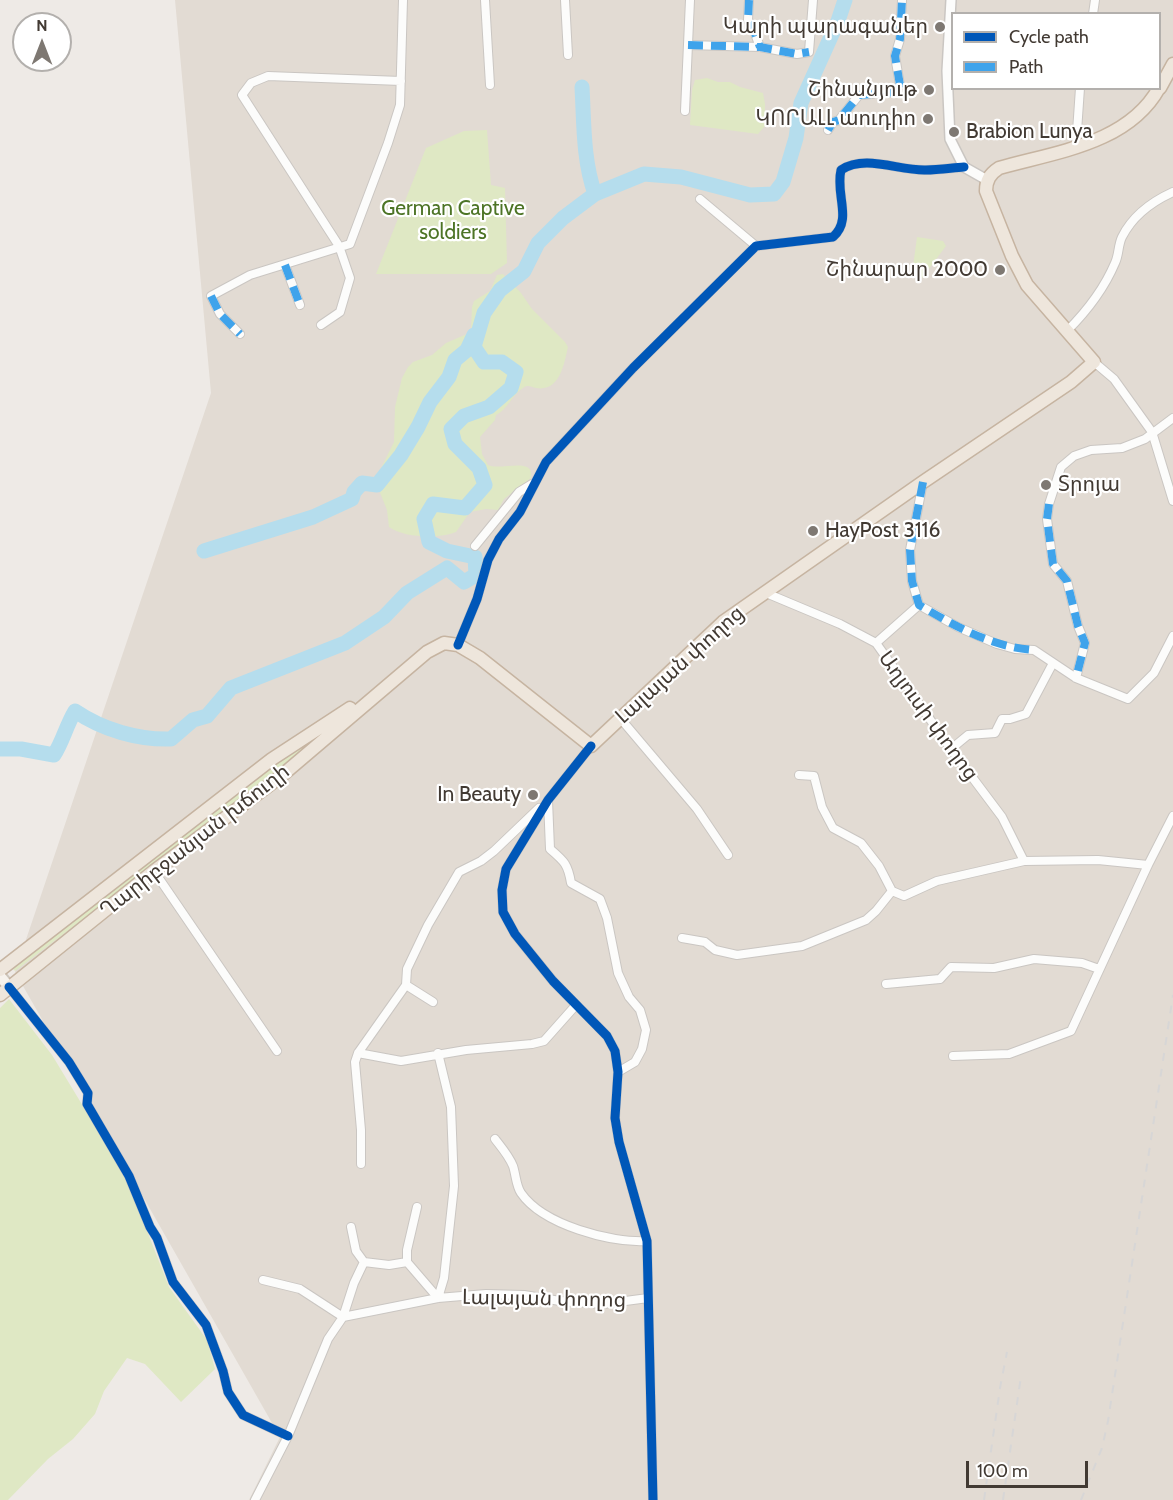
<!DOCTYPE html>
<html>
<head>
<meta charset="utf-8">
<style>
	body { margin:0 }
	#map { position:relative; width:1173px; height:1500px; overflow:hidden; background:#eeeae6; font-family:Cabin,sans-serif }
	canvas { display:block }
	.legend { position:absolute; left:951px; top:12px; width:210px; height:78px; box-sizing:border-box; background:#fff; border:2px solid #b3b0ad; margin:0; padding:8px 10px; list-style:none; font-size:18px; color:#423a33 }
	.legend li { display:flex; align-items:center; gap:12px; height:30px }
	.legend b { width:30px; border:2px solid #b3b0ad }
	.north { position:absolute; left:12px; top:12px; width:60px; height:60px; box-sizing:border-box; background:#fff; border:2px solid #b3b0ad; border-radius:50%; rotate:0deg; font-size:16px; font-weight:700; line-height:24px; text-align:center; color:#423a33 }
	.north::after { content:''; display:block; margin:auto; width:21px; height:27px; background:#7e7872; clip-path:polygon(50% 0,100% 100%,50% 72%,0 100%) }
	.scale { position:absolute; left:966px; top:1461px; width:122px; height:27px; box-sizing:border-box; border:3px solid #423a33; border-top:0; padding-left:8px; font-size:18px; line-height:21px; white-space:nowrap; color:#423a33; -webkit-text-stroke:4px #fff; paint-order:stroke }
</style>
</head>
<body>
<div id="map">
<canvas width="1173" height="1500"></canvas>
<ul class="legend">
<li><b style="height:8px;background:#0057b8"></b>Cycle path</li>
<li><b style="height:8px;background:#3fa3eb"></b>Path</li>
</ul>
<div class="north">N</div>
<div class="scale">100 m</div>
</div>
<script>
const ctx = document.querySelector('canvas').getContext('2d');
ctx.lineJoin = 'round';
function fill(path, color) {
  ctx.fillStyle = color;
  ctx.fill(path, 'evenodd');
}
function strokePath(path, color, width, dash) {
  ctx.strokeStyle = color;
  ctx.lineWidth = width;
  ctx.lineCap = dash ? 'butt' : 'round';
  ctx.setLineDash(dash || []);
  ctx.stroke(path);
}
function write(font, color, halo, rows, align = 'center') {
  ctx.font = font + ' Cabin,"Noto Sans Armenian",sans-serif';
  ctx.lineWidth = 4.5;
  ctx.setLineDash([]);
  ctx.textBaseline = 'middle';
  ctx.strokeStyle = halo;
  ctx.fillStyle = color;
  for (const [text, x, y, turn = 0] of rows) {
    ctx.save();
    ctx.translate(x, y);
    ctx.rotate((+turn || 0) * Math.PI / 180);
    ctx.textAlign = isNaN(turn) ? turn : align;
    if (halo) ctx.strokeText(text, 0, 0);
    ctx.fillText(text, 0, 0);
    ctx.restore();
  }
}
fill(new Path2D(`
	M175,0H1173V1500H249L280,1437L15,972L211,393ZM952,14H1160V88H952Z`), '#e2dbd3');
fill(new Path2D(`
	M707,78L718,82H730L740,87L763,93L765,104V126L758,134L690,125L692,90L695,80Z
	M487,130L491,185L505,188L507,263L491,274H376L426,148L464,131Z
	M917,237L943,241L946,246L922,278L912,274Z
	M503,274L521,293L532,309L565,342L568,347C564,364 560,392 536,388C531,387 528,384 523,388C512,395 508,409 496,415L495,420L480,437L482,454L488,465C501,471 535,456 531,478L504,499L498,510L486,509L470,512L456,532C438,539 405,538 389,527L387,510L377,485L380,470L394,442L395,407L402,378L408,367L413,362L432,355L446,343L467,334L471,330L472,307L474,301L490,291L497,275Z
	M302,745L305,748L303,751L15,971L11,967Z
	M9,999L52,1055L126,1177L169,1287L207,1340L215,1369L181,1402L145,1364L127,1358L104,1391L95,1414L73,1439L48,1459L8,1500H0V1008Z`), '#dfe8c4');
strokePath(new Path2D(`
	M582,87C584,122 583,161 595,194
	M204,551L313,517L352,499L354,492L362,483L377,485L401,455L418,427L430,402L449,377L455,360L467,350L474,335
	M0,749H21L54,755C63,741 66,726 75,711C103,730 138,740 171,739L193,720L207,716L231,688L345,643L384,617L407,593L447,568L464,582L476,575L475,557L447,551L429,542L424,519L433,504L465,508L485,485L479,468L455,444L451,429L464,416L489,407L511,388L516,372L502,362H484L474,347L484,313L500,290L524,271L538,243L563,218L595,194L644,174L681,177L750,195L774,194L783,182L796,138L801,103L838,21L845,0`), '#b5dded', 15);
const minor = new Path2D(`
	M485,0L490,85
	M565,0L568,55
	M749,0L748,20L753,28L760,47
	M1093,14L1095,0
	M688,45L760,47L797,54L809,52L813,0
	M685,111L690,0
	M828,130L833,122L839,120L859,95L895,92L900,85L895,56L900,39L902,0
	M1076,146L1080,88
	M700,199L756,246
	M285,265L300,305
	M321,325L340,312L350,278L339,246L242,95L251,83L268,76L401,81
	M1067,331C1087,311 1104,289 1115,263C1119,255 1118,245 1122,237C1133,215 1151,202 1173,192
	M240,334L220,314L211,296L250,275L350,244L388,143L400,105L403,0
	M1094,362L1114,379L1152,432L1173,501
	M923,482L910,550L912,581L919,605L958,627L997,644L1015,649L1034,650L1076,678L1128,699L1154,673L1173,636
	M475,546L519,492L532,484
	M766,593L840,624L876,643L951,749L1002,817L1024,861
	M876,643L919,605
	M458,645L477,599L488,560L499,539L520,512L546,462L633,368L756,246L833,237C853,219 835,195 841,170C865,154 899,171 926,170C938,170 951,168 964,167
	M1076,678L1085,643L1078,626L1067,581L1053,564L1047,519L1049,504L1061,467L1074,456L1091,450L1122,448L1145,439L1173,418
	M620,718L697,809L728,855
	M591,746L548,800L506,869L502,890L503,912L515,934L553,981L607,1036L615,1051L618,1072L615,1118L619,1142L647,1241L653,1500
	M951,749L968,735L995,733L1002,719H1010L1026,714L1053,663
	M799,775L814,776L822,807L833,828L861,843L879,866L892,891L904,896L937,881L1024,861L1098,860L1148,865
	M548,800L550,849C564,861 568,864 571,883L600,899L607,918L618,973L629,997L640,1010L646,1030L642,1049L635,1062L618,1072
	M154,871L277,1051
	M682,938L705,942L715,950L737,955L802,946L866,920L876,911L892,891
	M886,984L940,979L951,967L994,968L1034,959L1082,963L1099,969
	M406,985L433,1002
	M9,987L69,1062L88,1093L87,1104L129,1176L150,1227L157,1238L173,1282L206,1325L223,1371L228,1392L243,1415L288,1436
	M358,1053L401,1061L466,1050L532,1044L544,1041L576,1005
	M953,1056L1009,1054L1071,1031L1148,865L1173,816
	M495,1139C502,1148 509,1156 513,1166C516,1175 516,1186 521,1193C543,1225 611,1243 647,1241
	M361,1164V1130L355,1062L358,1053L406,985L407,969L428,925L459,872L481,861L494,851L539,808
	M351,1227L356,1251L364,1262L389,1265L407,1262L438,1298
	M407,1262V1250L417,1207
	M263,1280L300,1289L343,1317L354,1283L364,1262
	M438,1298L444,1278L454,1186L451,1107L438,1053
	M255,1500L288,1436L328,1339L343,1317L438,1298L486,1294L524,1295L560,1301L603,1304L648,1298`);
const tertiary = new Path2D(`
	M951,0L947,71L950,139L964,167L987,180`);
const secondary = new Path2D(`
	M0,976L9,987`);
const trunk = new Path2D(`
	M1160,88L1173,64
	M0,970L272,759L350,708
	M0,995L154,871L280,777L427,652L444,643L458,645L480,658L591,746L723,622L923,482L1071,382L1094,362L1027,285L1012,256L986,191C986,180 990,174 999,168C1055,152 1128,144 1159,88`);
strokePath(minor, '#cac6c2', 10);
strokePath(tertiary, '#cac6c2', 12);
strokePath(secondary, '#cdc6bd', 14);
strokePath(trunk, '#c6b4a1', 15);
strokePath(minor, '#fcfcfb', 8);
strokePath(tertiary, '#fcfcfb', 9);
strokePath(secondary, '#f6f2ec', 10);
strokePath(trunk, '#eee6dc', 12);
strokePath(new Path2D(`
	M984,1500L1000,1388L1007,1352
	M1003,1500L1021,1376
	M1081,1500L1102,1448L1108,1421L1173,995`), '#d7d6d6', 2, [8, 8]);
strokePath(new Path2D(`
	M749,0L748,20L753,28L760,47
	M688,45L760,47L797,54L809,52
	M828,130L833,122L839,120L859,95L895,92L900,85L895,56L900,39L902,0
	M285,265L300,305
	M211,296L220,314L240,334
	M923,482L910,550L912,581L919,605C955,626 991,647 1034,650
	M1049,504L1047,519L1053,564L1067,581L1078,626L1085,643L1076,678`), '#3fa3eb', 8, [15, 8]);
strokePath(new Path2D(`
	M458,645L477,599L488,560L499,539L520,512L546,462L633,368L756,246L833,237C853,219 835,195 841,170C865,154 899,171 926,170C938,170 951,168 964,167
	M591,746L548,800L506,869L502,890L503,912L515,934L553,981L607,1036L615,1051L618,1072L615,1118L619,1142L647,1241L653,1500
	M9,987L69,1062L88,1093L87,1104L129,1176L150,1227L157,1238L173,1282L206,1325L223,1371L228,1392L243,1415L288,1436`), '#0057b8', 9);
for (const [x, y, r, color] of [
	[940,27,6,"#7e7872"],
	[929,90,6,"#7e7872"],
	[928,119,6,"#7e7872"],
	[954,132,6,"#7e7872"],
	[1000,270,6,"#7e7872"],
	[1046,485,6,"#7e7872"],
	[813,531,6,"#7e7872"],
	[533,795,6,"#7e7872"]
]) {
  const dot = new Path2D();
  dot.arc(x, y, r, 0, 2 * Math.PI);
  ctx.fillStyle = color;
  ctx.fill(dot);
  strokePath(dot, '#fff', 2);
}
write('21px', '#423a33', '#fff', [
	["Կարի պարագաներ",928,27],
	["Շինանյութ",917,90],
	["ԿՈՐԱԼԼ աուդիո",916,119],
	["Brabion Lunya",966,132,"left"],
	["Շինարար 2000",988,270],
	["Տրոյա",1058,485,"left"],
	["HayPost 3116",825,531,"left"],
	["In Beauty",521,795]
], 'right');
write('21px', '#4d7426', '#fff', [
	["German Captive",453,209],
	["soldiers",453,233]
]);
write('21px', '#423a33', '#fff', [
	["Լալայան փողոց",680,665,-42],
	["Աղյուսի փողոց",928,716,54],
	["Ղարիբջանյան խճուղի",195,841,-38],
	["Լալայան փողոց",544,1299,1]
]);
</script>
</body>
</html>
